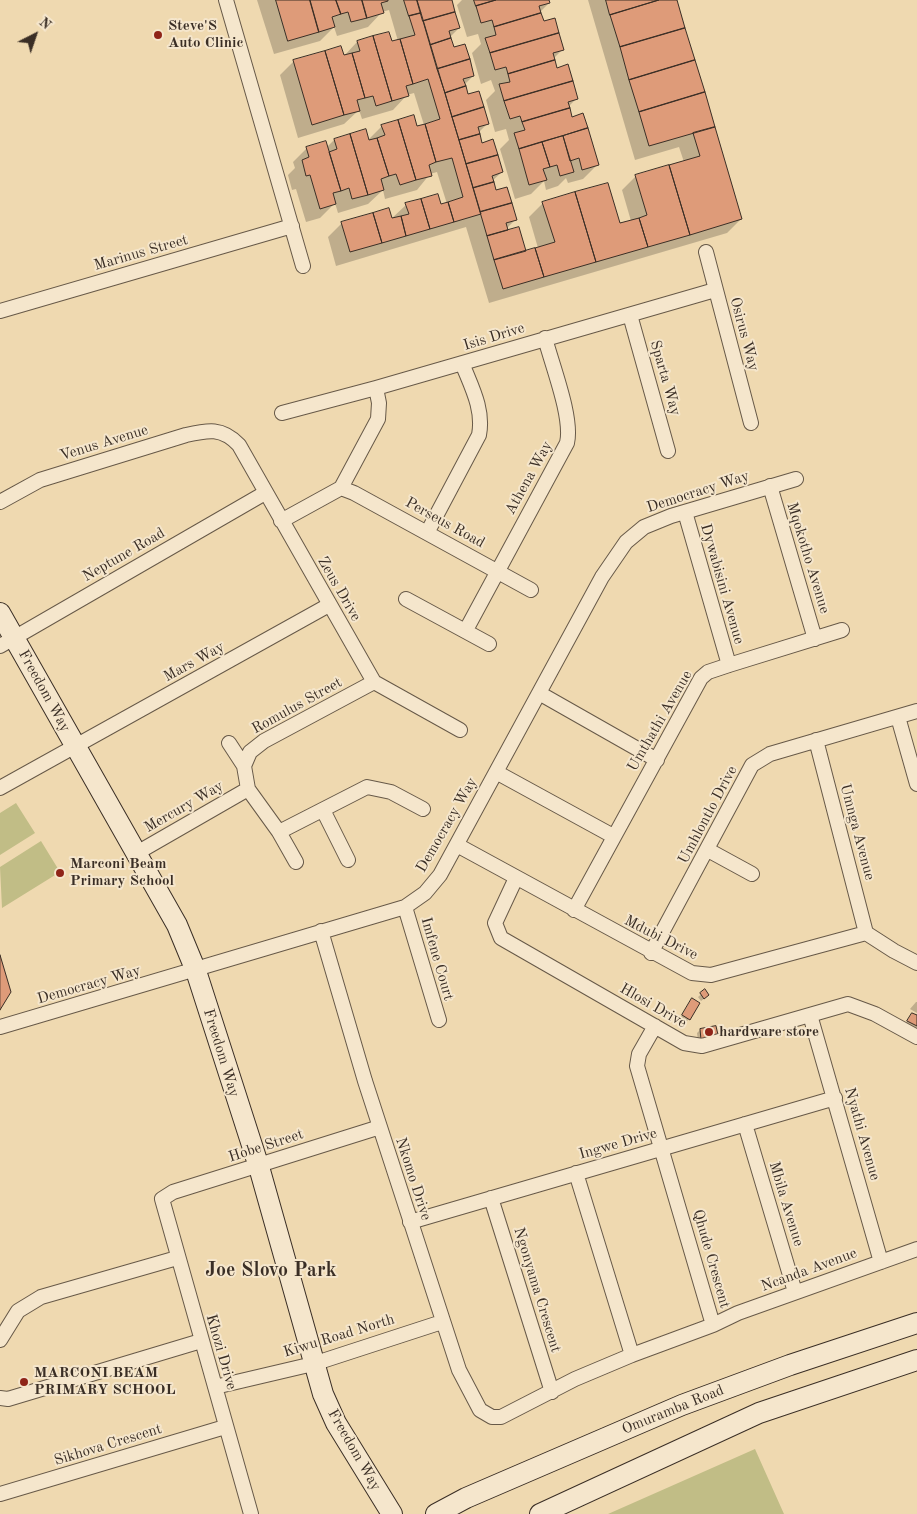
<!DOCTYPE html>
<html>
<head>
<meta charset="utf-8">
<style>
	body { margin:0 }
	#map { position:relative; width:917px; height:1514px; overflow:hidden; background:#efd9b0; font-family:"Old Standard TT",serif }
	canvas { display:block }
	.north { position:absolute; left:10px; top:10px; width:50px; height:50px; -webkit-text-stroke:4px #f5e6cc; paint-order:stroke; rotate:41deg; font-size:14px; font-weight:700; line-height:20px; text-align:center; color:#3a2e25 }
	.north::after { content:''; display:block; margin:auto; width:18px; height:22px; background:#3a2e25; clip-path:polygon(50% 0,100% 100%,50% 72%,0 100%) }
</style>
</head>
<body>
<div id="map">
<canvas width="917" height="1514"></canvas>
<div class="north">N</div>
</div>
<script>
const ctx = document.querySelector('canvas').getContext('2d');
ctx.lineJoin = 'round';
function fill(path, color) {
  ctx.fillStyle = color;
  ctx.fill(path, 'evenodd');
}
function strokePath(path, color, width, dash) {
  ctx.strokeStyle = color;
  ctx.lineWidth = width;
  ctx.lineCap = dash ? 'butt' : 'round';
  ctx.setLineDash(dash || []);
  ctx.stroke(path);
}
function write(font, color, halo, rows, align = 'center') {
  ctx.font = font + ' "Old Standard TT",serif';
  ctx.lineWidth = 4;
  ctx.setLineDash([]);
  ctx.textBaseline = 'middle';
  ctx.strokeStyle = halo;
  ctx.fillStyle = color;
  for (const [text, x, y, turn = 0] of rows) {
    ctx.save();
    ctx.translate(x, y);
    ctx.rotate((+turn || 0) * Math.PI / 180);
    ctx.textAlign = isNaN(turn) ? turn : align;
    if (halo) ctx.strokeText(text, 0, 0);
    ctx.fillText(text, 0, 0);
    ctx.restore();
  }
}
fill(new Path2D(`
	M16,803L35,833L0,855V813Z
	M41,841L60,872L2,908L0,867Z
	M755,1449L784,1514H608Z`), '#c1bd86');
fill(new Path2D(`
	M257,0H450L459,28L450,37L453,48L473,76L464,85L467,96L487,124L478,133L481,144L502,172L492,181L496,191L516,219L506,229L507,231L525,252L538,248L529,217L543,203L619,225L631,221L622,190L636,176L684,162L679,147L635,160L588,0H676L741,219L727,233L489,303L466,227L336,266L328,237L342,223L391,219L406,205L440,206L447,204L437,172L430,174L417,190L385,199L383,190L368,204L338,213L335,203L320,218L306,222L296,189L292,190L288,175L295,168L293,162L307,148L327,147L334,140H368L382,126L417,127L424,125L414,93L407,95L393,110L362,119L359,110L344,124L298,138L280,75L294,61L343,57L357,42L389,33L391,43L398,41L389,10L382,12L368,27L337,36L334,27L320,41L274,54Z
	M462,0H548L549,3L540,12L543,22L563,49L553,59L557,69L577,98L568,107L571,118L582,115L597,165L583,179L568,183L566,178L558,186L546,190L544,181L531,194L515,199L500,149L509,140L506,129L495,132L486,100L495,91L491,80L481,84L472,53L481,44L478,34L467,37L457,5Z
	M705,991V998L701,1001L698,997Z
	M692,1000L689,1019L686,1022L679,1019Z
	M916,1002H917V1013L910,1009Z
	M912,1014L917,1015V1032L905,1024Z
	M715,1027L698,1042L697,1033L700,1030Z`), '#0003');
const building = new Path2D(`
	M276,0H310L319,32L288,41Z
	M310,0H336L341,14L332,17L335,27L319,32Z
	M336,0H362L367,18L351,22L348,12L341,14Z
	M362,0H388V1L381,3L384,13L367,18Z
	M404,0H417L421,13L409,16Z
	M417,0H452L455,12L423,21Z
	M474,0H496L476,6Z
	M496,0H549L550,3L539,6L541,13L494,27L492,20L481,23L476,6Z
	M606,0H659L610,15Z
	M659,0H677L685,28L620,47L610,15Z
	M455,12L460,28L449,31L451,38L430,45L423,21Z
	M421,13L481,214L454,222L448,202L463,197L452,158L436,162L425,124L440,119L428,79L413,84L400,39L415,35L409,16Z
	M541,13L544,21L555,18L559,33L490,53L485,38L496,35L494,27Z
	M685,28L695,60L629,80L620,47Z
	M389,32L392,41L400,39L413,84L406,86L409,96L392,101L373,36Z
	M559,33L564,50L553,53L555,60L508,74L506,67L495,70L490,53Z
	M373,36L392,101L376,106L373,96L365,98L352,53L360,51L357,41Z
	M451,38L454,47L465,44L470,59L437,69L430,45Z
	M341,46L344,55L352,53L365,98L357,100L360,111L344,115L325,51Z
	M325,51L344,115L312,125L293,60Z
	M470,59L474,76L463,79L466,86L445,93L437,69Z
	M555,60L557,68L568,64L573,81L504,101L499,84L510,82L508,74Z
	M695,60L705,92L639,112L629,80Z
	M573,81L578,99L568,102L570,108L522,122L520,116L510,119L504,101Z
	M466,86L468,94L479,91L484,107L452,117L445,93Z
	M705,92L715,127L649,146L639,112Z
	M484,107L489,124L478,127L480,134L459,140L452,117Z
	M570,108L572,117L583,113L588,128L519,149L514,133L525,130L522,122Z
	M414,115L417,126L425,124L436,162L429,165L432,176L416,180L398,120Z
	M398,120L416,180L400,185L396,174L389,176L377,138L385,135L381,125Z
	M715,127L742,219L690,235L669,165L700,156L693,133Z
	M588,128L599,165L582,170L579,158L570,161L563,136Z
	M366,129L369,140L377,138L389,176L381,179L384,190L368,195L350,134Z
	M350,134L368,195L352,199L349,188L341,191L329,152L337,149L334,139Z
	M480,134L482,143L493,139L498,155L466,164L459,140Z
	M563,136L574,172L560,176L557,165L550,167L542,142Z
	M326,141L341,191L333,193L336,204L320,209L310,175L306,176L302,160L309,157L306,147Z
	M542,142L550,167L543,169L547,180L529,185L519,149Z
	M498,155L503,172L492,176L494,182L473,188L466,164Z
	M669,165L690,235L648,247L639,218L647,215L635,175Z
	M494,182L496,190L507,187L512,203L480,212L473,188Z
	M608,183L620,223L639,218L648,247L596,262L575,192Z
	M575,192L596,262L544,277L535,248L555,242L542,202Z
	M438,194L441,204L448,202L454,222L430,229L421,199Z
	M421,199L430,229L406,236L401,216L409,214L405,203Z
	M512,203L517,220L506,223L508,230L487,236L480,212Z
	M389,208L392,218L401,216L406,236L382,243L373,213Z
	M373,213L382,243L350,252L341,222Z
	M519,227L526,251L494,260L487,236Z
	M535,248L544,277L503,289L494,260Z
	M0,955L11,992L0,1010Z
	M705,989L709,995L704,999L700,993Z
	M692,998L700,1003L690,1020L682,1015Z
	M912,1013L917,1015V1026L907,1021Z
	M716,1026L718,1035L701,1040L700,1029Z`);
fill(building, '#de9b79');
strokePath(building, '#3a2e25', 1);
const street = new Path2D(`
	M226,0L303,266
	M706,252L751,423
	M0,311L292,226
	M630,315L668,451
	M282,413L376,388L715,290
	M770,486L815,639
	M341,488L354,493L531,590
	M0,502L40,480L186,435C208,430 222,427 239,445L374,682L460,730
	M685,512L729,665
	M281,521L341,488L378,419L379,403L376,388
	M427,533L479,435C484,409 471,386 462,363
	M406,599L489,644
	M466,630L567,443C573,418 552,365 545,338
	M0,646L265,493
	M539,693L657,760
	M898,717L917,784
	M816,740L866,933
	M229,743L244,766L248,789L279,832L296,862
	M244,766L250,752L264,741L374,682
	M496,772L613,836
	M0,788L329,605
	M323,810L348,860
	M279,832L367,787L391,792L423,809
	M457,845L692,973L711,975L866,933L894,951L917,963
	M708,850L752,874
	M135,854L248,789
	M516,878L495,923L501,938L684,1043L702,1046L848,1004L875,1014L917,1037
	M405,907L439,1020
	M574,910L701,678L708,672L729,665L842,630
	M321,931L365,1081L459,1370L480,1410L492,1417H501L575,1379L632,1355
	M651,953L752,765L770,754L917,711
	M810,1015L881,1262
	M0,1027L405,907L425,893L440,875L602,577L626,542L644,527L671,516L796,479
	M745,1124L795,1292
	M576,1173L632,1355L713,1325L637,1066L639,1054L655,1026
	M491,1198L552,1392
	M410,1222L835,1098
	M713,1325L738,1313L917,1249
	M0,1340L18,1311L41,1297L177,1258
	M215,1387L313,1364L442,1322
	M0,1398L8,1399L201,1341
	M0,1494L225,1427
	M251,1514L162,1199L173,1192L380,1127`);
const secondary = new Path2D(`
	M0,613L177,925L196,971L259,1167L323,1394L336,1423L392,1514
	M436,1514L466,1498L682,1405L790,1365L917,1323
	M540,1514L759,1413L917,1360`);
strokePath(street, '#675948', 16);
strokePath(secondary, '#3a2e25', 22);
strokePath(street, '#f5e6cc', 14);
strokePath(secondary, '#f5e6cc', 20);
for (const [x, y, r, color] of [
	[158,35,5,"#8f2418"],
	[60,873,5,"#8f2418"],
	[709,1032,5,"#8f2418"],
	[24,1382,5,"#8f2418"]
]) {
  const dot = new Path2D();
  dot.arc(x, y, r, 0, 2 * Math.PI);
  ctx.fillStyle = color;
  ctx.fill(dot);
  strokePath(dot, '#f5e6cc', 2);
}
write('bold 15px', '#3a2e25', '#f5e6cc', [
	["Steve'S",168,26],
	["Auto Clinic",168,43],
	["Marconi Beam",70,864],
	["Primary School",70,881],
	["hardware store",719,1032],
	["MARCONI BEAM",34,1373],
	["PRIMARY SCHOOL",34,1390]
], 'left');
write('15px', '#3a2e25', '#f5e6cc', [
	["Marinus Street",141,253,-16],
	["Osirus Way",744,334,75],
	["Isis Drive",494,337,-17],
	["Sparta Way",665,378,74],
	["Venus Avenue",104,443,-17],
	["Athena Way",529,478,-61],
	["Democracy Way",698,492,-18],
	["Perseus Road",445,523,29],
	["Neptune Road",124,555,-30],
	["Mqokotho Avenue",808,558,73],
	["Dywabisini Avenue",722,584,74],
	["Zeus Drive",339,589,60],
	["Mars Way",194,662,-29],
	["Freedom Way",44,691,61],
	["Romulus Street",297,706,-29],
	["Umthathi Avenue",660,721,-60],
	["Mercury Way",184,807,-30],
	["Umhlontlo Drive",708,815,-62],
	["Democracy Way",447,825,-60],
	["Umnga Avenue",857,832,75],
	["Mdubi Drive",661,938,27],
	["Imfene Court",437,959,74],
	["Democracy Way",89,985,-16],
	["Hlosi Drive",653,1006,30],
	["Freedom Way",221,1053,73],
	["Nyathi Avenue",862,1134,74],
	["Ingwe Drive",618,1144,-16],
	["Hobe Street",266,1146,-18],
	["Nkomo Drive",413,1179,72],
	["Mbila Avenue",786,1204,73],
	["Qhude Crescent",711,1259,74],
	["Ncanda Avenue",809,1270,-20],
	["Ngonyama Crescent",537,1290,73],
	["Kiwu Road North",339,1336,-17],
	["Khozi Drive",221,1352,74],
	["Omuramba Road",673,1410,-22],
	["Sikhova Crescent",108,1445,-17],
	["Freedom Way",354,1450,60]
]);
write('bold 20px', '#3a2e25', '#f5e6cc', [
	["Joe Slovo Park",271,1271]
]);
</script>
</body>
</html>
